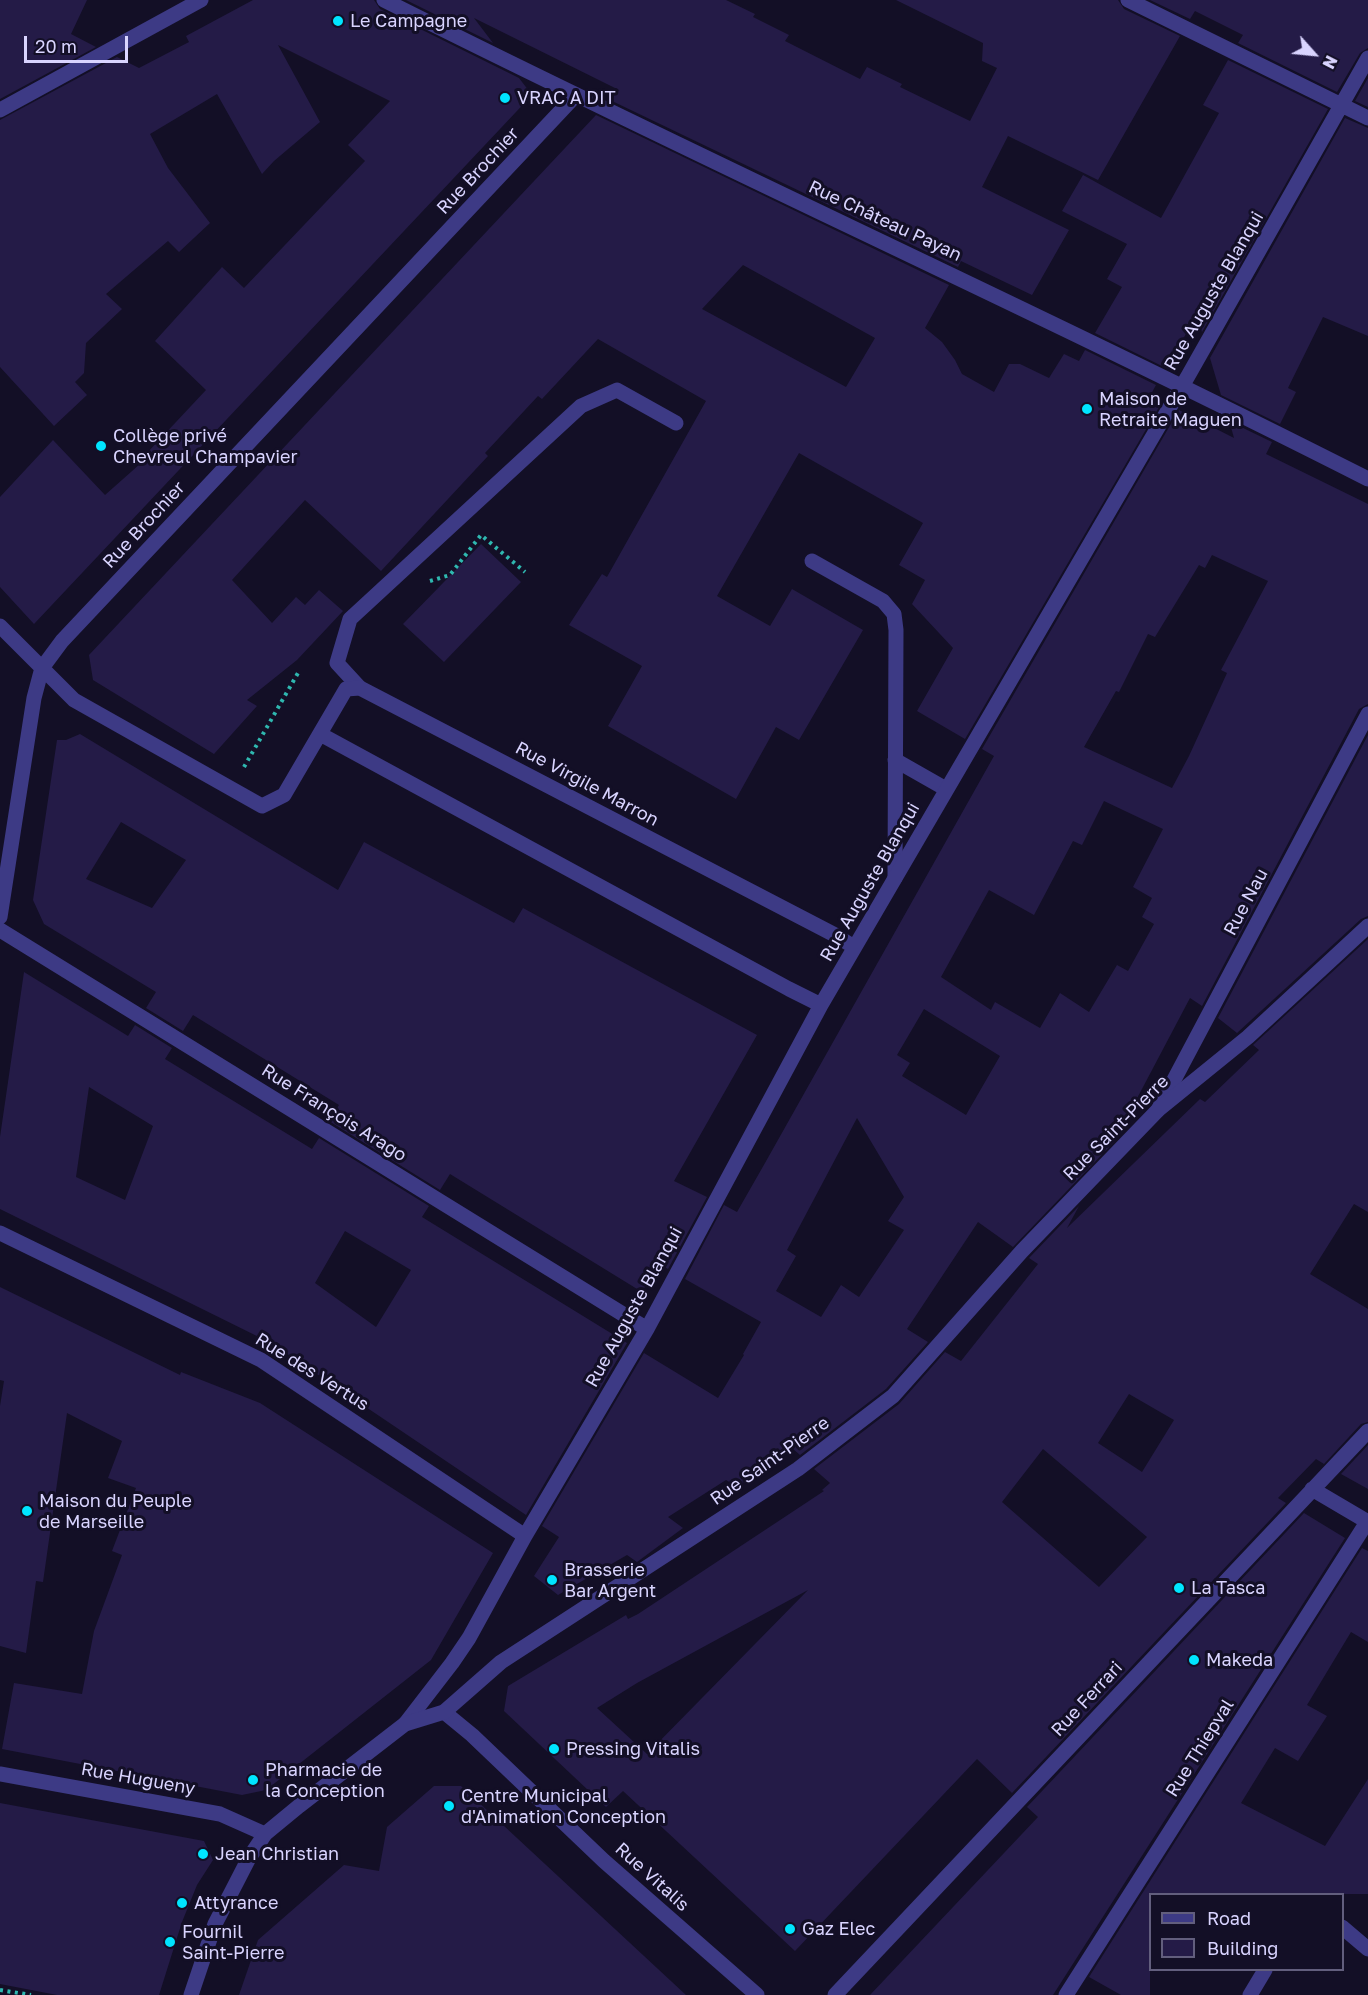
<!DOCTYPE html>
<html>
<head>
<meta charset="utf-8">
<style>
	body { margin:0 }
	#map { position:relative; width:1368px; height:1995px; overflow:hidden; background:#130f26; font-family:"Golos Text",sans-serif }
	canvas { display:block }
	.legend { position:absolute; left:1149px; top:1893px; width:195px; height:78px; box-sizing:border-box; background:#130f26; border:2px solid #625e7d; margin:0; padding:8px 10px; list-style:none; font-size:18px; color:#d9d4ff }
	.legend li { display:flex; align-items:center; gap:12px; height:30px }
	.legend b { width:30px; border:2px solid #625e7d }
	.north { position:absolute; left:1284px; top:24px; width:60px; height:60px; -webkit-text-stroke:4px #130f26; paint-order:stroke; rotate:117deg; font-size:16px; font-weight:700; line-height:24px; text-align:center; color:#d9d4ff }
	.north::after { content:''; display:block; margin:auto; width:21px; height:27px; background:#d9d4ff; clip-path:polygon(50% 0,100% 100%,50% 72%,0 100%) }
	.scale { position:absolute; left:24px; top:36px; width:104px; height:27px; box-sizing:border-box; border:3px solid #d9d4ff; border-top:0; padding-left:8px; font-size:18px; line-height:21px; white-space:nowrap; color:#d9d4ff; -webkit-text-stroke:4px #130f26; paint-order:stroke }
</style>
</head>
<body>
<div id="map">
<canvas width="1368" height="1995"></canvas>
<ul class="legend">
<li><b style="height:8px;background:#3d3a85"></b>Road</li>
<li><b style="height:16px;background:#241b47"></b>Building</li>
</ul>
<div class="north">N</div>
<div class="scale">20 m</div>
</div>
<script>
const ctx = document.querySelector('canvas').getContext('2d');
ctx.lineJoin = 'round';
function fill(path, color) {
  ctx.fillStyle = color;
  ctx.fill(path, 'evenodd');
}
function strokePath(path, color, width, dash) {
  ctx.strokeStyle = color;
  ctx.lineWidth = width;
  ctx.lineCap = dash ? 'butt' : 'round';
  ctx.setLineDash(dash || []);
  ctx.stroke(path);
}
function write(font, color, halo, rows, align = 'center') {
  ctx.font = font + ' "Golos Text",sans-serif';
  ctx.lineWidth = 6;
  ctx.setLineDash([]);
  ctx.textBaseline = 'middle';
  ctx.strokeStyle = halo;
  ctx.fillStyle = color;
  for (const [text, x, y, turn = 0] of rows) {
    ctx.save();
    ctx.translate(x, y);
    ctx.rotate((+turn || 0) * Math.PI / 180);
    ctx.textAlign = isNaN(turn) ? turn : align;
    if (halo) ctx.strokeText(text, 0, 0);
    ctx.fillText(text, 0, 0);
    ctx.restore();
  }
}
fill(new Path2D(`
	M0,0H87L71,34L96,47L0,99Z
	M253,0H374L380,9L519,78L532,95L34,624L0,587V497L53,440L105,495L149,456L146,454L206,390L155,341L222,267L244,288L365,161L348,145L390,101L278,45L320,122L274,161L262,174L217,94L150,134L168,168L210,223L179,252L168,241L106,294L122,309L86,343L84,373L75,382L87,395L54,426L0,367V120L117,57L139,68L189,42L186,36Z
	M406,0H726L755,14L753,17L789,35L785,41L860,79L867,67L902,84L900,87L970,121L997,68L982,61L983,43L896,0H1118L1124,9L1180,36L1098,180L1008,136L982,187L1069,230L1032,295L961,261L958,267L610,100L619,90L474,18L493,43Z
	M1150,0H1368V48L1360,53L1337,92L1238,43L1243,35L1195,11L1190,19Z
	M1228,60L1328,109L1202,332L1197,315L1166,368L1095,333L1122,287L1107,279L1127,244L1062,211L1083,175L1161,218L1219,113L1203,105Z
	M1368,78V107L1355,101Z
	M596,115L949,285L925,328L942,342L955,360L962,374L994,392L1009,364H1020L1049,378L1064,354L1079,361L1085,350L1156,385L1150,396L1162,402L965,739L917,711L953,648L912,604L925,580L899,565L923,523L799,453L717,596L770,626L792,589L863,630L799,740L776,727L736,799L608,726L642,666L569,625L602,574L607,577L706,401L598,339L542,399L538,396L485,453L488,456L381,571L305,500L232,580L272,623L296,597L305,605L319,590L343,611L297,660L247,700L257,706L214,754L93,680L89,655ZM743,265L875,338L846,387L702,309Z
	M1345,118L1368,128V336L1323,317L1288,388L1296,392L1280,424L1221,395L1210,358Z
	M1179,410L1234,438L1229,420L1241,427L1272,442L1266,454L1368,504V704L1359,709L1202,1006L1190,998L1114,1142L1013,1247L978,1222L907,1329L928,1342L886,1389L800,1455L792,1448L738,1487L726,1480L668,1517L683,1528L637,1562L627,1555L558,1595L534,1576L559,1537L542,1526L644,1353L718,1398L744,1355L743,1354L761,1322L685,1279L724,1205L737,1212L765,1163L994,756L982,749ZM1212,555L1268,581L1221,670L1227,673L1189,756L1172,788L1084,747L1116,691L1119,692L1148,634L1155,637L1199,565L1205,568ZM1104,801L1163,829L1133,887L1152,898L1142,917L1154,924L1128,971L1117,965L1089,1012L1060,993L1040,1028L995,1002L991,1010L941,977L989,890L1034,915L1073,841L1082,845ZM924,1009L1000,1056L966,1115L902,1076L910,1063L897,1055ZM857,1118L904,1197L888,1221L904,1230L859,1297L841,1285L821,1317L776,1291L796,1256L787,1250Z
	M481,544L521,582L444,662L403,624Z
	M80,734L338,890L364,842L514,923L523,908L757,1035L674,1181L707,1197L668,1269L658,1263L642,1292L450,1174L440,1190L329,1121L339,1105L193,1015L183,1031L146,1008L156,992L44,924L33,900L57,740H66ZM121,822L186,860L152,908L86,879Z
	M1368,735V916L1361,919L1237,1033L1218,1018Z
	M1368,939V1212L1354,1204L1310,1274L1368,1309V1422L1361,1424L1324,1464L1316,1459L1278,1498L1286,1503L1012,1793L977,1759L795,1951L623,1791L606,1807L504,1711L508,1686L626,1615L628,1619L638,1614L824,1491L822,1490L830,1483L814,1469L899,1404L945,1352L961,1361L1038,1264L1029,1258L1079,1206L1067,1228L1200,1099L1205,1102L1259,1050L1253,1045ZM1129,1394L1174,1420L1142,1472L1098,1443ZM1043,1449L1147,1537L1099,1587L1002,1502ZM808,1590L647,1754L597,1708L637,1683Z
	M24,972L128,1036L135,1025L172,1048L165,1059L312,1149L319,1138L429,1206L422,1217L627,1343L526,1515L271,1343L0,1209V1137ZM89,1087L153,1126L125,1200L76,1177ZM345,1231L411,1270L376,1327L315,1283Z
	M0,1287L180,1375L181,1372L260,1403L493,1553L431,1660L266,1790L242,1795L2,1749L14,1683L82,1694L94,1631L122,1555L112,1551L136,1488L108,1478L122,1441L67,1413L43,1582L36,1581L26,1653L0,1646V1406L4,1381L0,1380Z
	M1368,1445V1489L1341,1474Z
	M1304,1513L1345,1538L1053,1995H870L1038,1817L1027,1807Z
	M1362,1548L1368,1551V1642L1351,1632L1307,1705L1327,1716L1298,1761L1275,1748L1241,1803L1325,1846L1368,1779V1894H1150V1995H1121L1089,1977Z
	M434,1786H461L686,1995H239L258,1940L344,1865L379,1871L387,1827Z
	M0,1803L204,1841L213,1860L197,1885L182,1922L159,1995H57L0,1984Z`), '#241b47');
strokePath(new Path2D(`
	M430,581L450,575L481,535L525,572
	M244,767L298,673
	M0,1990L31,1995`), '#2fb8b0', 4, [3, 4.5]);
strokePath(new Path2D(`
	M812,561L883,601L894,614L896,630L895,878
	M360,688L337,663L350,619L581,406L617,390L676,423
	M895,760L946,789`), '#3d3a85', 15);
strokePath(new Path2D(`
	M384,0C710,164 1043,314 1368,479
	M1128,0L1368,118
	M0,110L201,0
	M0,626L74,700L262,806L284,795L346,689L360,688L835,935L854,947
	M320,734L789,989L821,1005
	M0,917L34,698L42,668L62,641L575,96
	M0,930L647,1329
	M1158,1110L1368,714
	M0,1233L261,1360L525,1536
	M1312,1489L1368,1522
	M444,1712L472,1735L604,1861L757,1995
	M405,1724L452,1663L469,1638L525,1536L647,1329L821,1005L1188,376L1368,58
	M0,1774L220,1814L265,1834
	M1342,1927L1368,1949
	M835,1995L1368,1431
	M1066,1995L1367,1522
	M1250,1995L1265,1970`), '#3d3a85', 15);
strokePath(new Path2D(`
	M191,1995L215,1924L249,1858L265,1834L299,1806L405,1724L444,1712L501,1662L798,1469L893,1396L1022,1251L1158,1110L1248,1037L1368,926`), '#3d3a85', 15);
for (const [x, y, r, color] of [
	[338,21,6,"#00e5ff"],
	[505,98,6,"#00e5ff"],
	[1087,409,6,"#00e5ff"],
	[101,446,6,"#00e5ff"],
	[27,1511,6,"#00e5ff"],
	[552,1580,6,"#00e5ff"],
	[1179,1588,6,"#00e5ff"],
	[1194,1660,6,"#00e5ff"],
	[554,1749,6,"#00e5ff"],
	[253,1780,6,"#00e5ff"],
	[449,1806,6,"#00e5ff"],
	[203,1854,6,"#00e5ff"],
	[182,1903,6,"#00e5ff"],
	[790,1929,6,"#00e5ff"],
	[170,1942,6,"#00e5ff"]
]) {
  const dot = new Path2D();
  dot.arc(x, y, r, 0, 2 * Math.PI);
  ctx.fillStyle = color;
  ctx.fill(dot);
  strokePath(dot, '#130f26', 2);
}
write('18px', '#d9d4ff', '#130f26', [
	["Le Campagne",350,21],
	["VRAC A DIT",517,98],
	["Maison de",1099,399],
	["Retraite Maguen",1099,420],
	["Collège privé",113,436],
	["Chevreul Champavier",113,457],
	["Maison du Peuple",39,1501],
	["de Marseille",39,1522],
	["Brasserie",564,1570],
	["Bar Argent",564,1591],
	["La Tasca",1191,1588],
	["Makeda",1206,1660],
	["Pressing Vitalis",566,1749],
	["Pharmacie de",265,1770],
	["la Conception",265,1791],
	["Centre Municipal",461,1796],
	["d'Animation Conception",461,1817],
	["Jean Christian",215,1854],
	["Attyrance",194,1903],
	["Gaz Elec",802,1929],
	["Fournil",182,1932],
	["Saint-Pierre",182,1953]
], 'left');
write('18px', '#d9d4ff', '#130f26', [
	["Rue Brochier",478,171,-47],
	["Rue Château Payan",885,221,25],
	["Rue Auguste Blanqui",1214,291,-60],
	["Rue Brochier",144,525,-47],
	["Rue Virgile Marron",587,784,28],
	["Rue Auguste Blanqui",870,882,-60],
	["Rue Nau",1246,902,-62],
	["Rue François Arago",334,1113,32],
	["Rue Saint-Pierre",1116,1128,-45],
	["Rue Auguste Blanqui",634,1307,-61],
	["Rue des Vertus",312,1372,32],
	["Rue Saint-Pierre",770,1461,-35],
	["Rue Ferrari",1087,1699,-47],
	["Rue Thiepval",1200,1748,-58],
	["Rue Hugueny",138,1779,10],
	["Rue Vitalis",652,1877,42]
]);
</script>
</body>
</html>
